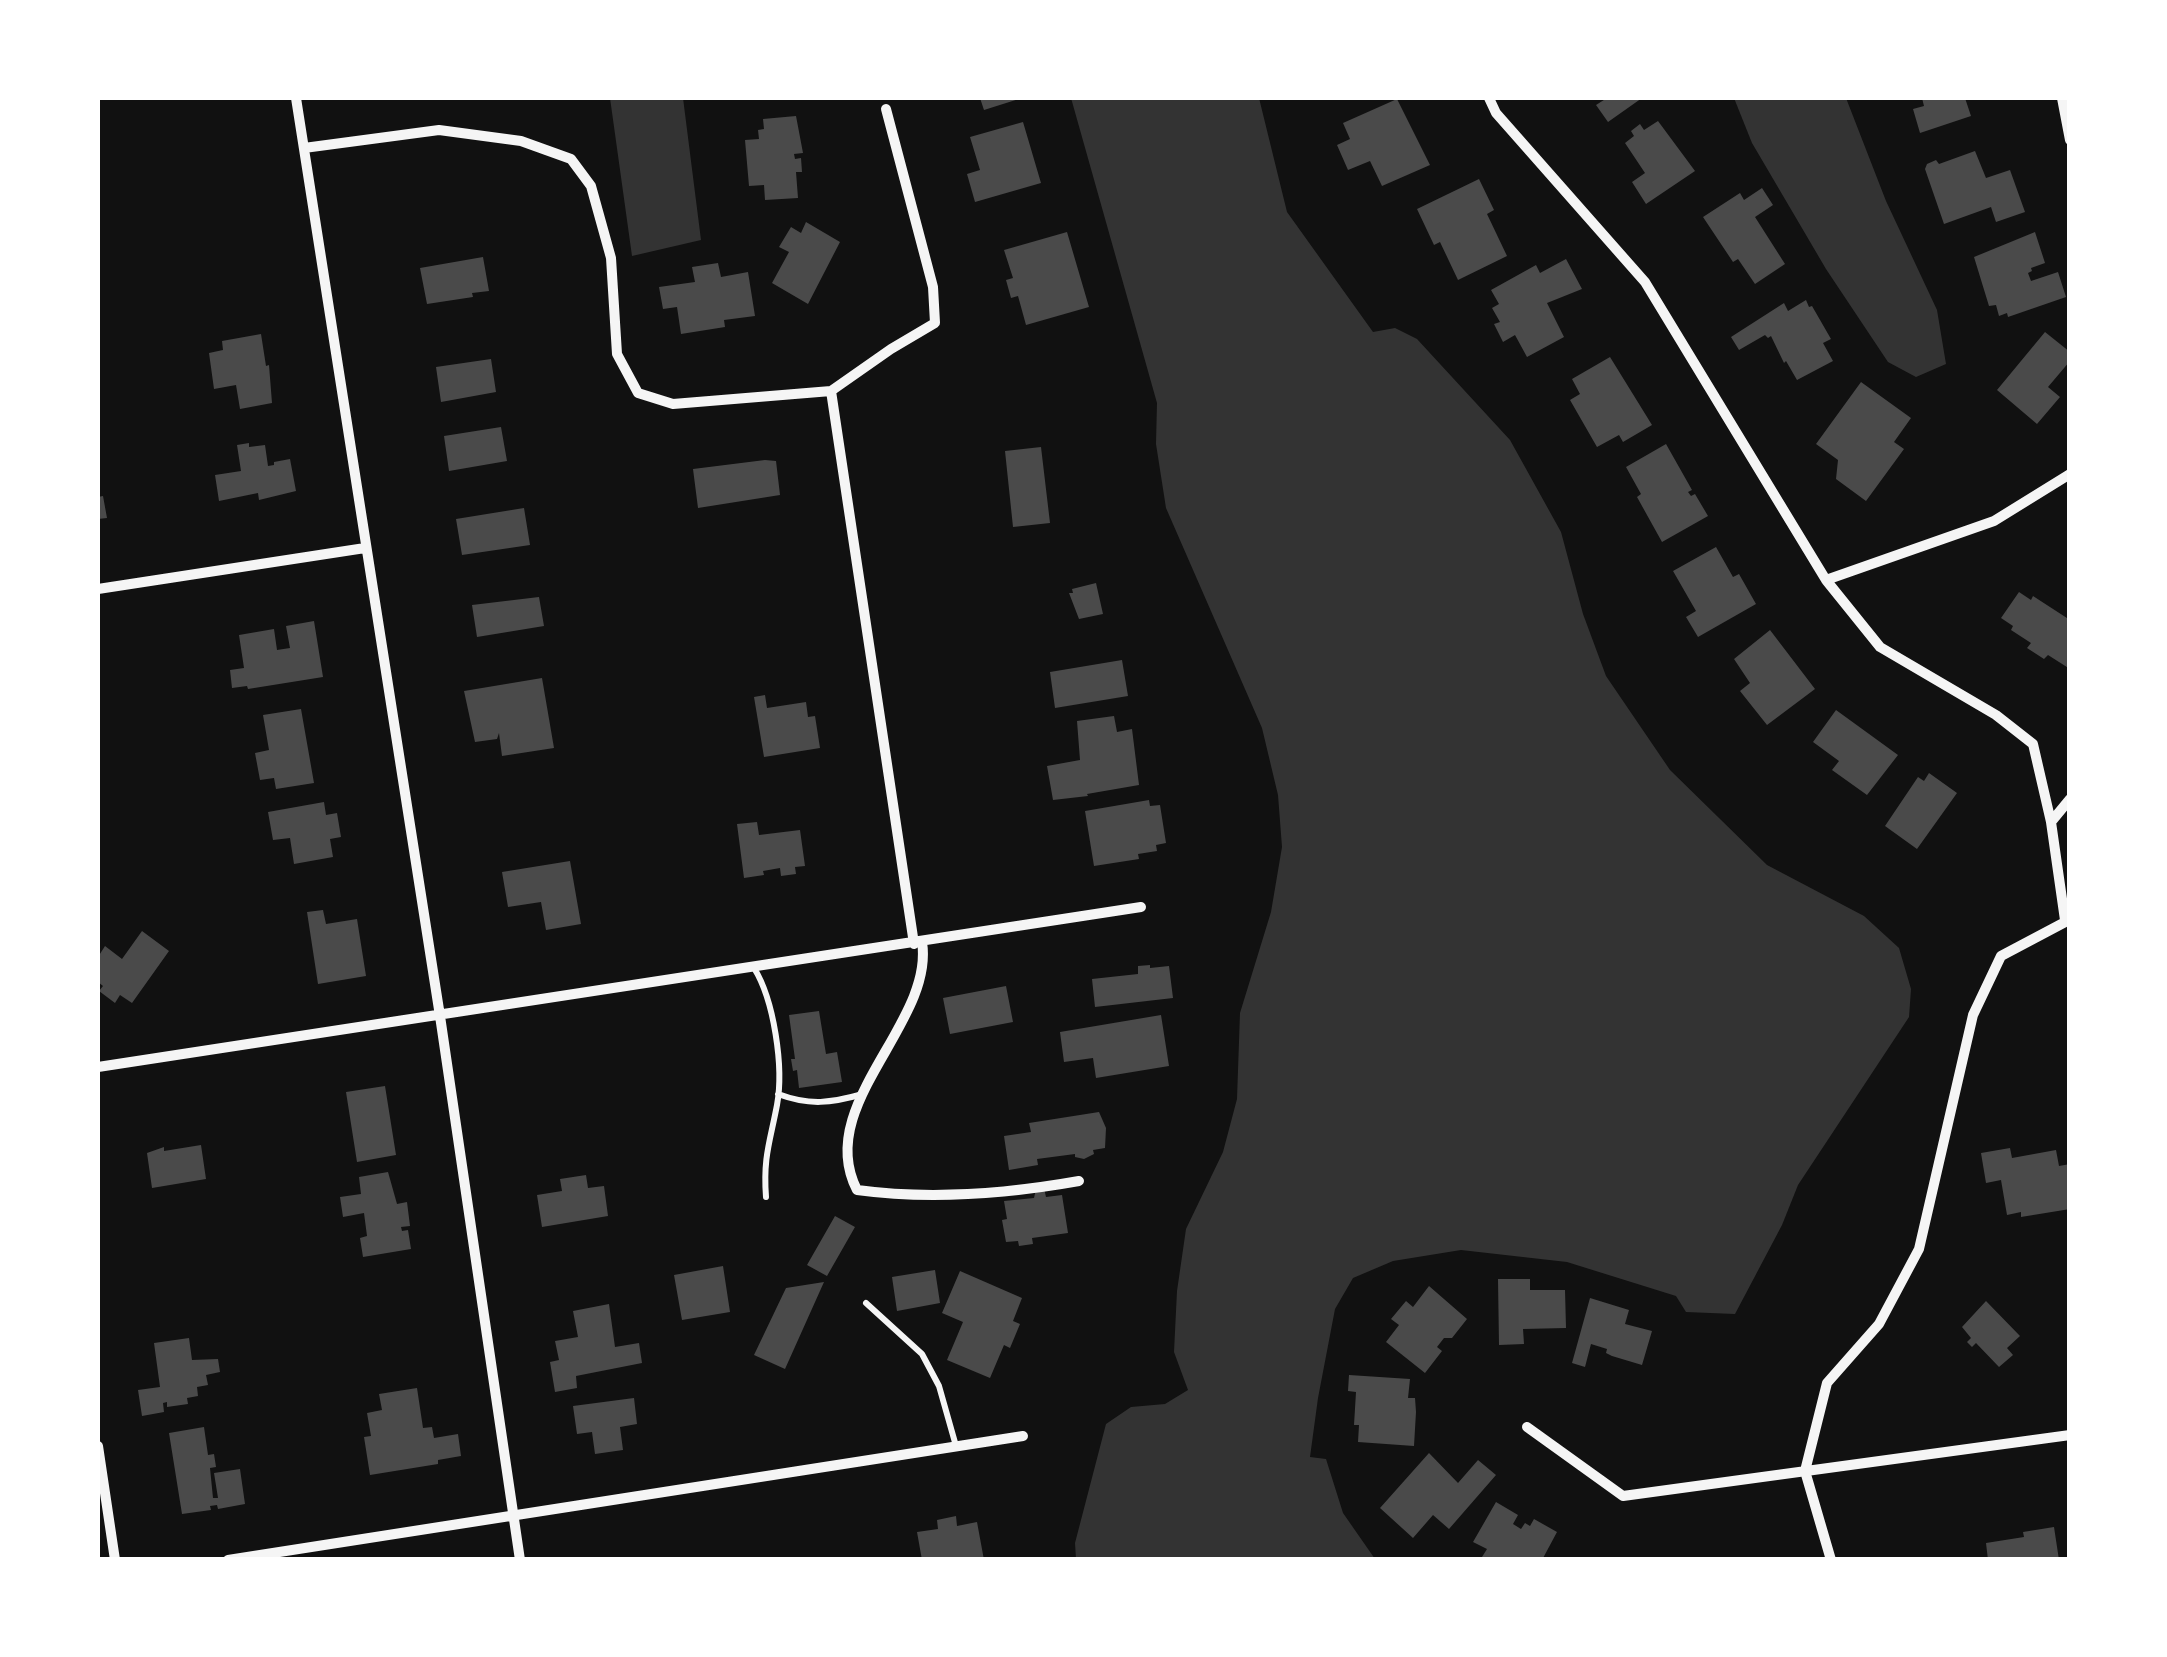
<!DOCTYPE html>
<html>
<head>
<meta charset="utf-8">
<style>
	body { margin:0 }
	#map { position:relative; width:2167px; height:1657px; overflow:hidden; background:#111; font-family:"Source Serif 4",serif }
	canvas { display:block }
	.frame { position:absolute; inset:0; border:100px solid #fff; pointer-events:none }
</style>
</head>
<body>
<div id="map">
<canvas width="2167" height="1657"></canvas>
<div class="frame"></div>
</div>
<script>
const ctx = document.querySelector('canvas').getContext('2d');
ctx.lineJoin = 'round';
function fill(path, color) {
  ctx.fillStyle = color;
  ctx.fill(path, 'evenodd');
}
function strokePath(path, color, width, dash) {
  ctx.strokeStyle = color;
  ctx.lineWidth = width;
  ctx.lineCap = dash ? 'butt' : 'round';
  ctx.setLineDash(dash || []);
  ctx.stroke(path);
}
fill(new Path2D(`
	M610,98H683L701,240L632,256Z
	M1071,98H1259L1287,212L1373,332L1395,328L1417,339L1510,440L1561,532L1583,614L1606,676L1670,770L1767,865L1864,916L1899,948L1911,989L1909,1017L1798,1185L1782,1225L1735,1314L1686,1312L1676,1296L1567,1262L1461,1250L1393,1261L1353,1278L1335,1309L1318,1398L1310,1457L1326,1459L1343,1513L1375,1559H1076L1075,1543L1106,1424L1131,1407L1165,1404L1188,1390L1174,1352L1177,1291L1186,1229L1223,1152L1237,1099L1240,1013L1271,912L1282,847L1278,795L1262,728L1166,508L1156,444L1157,403Z
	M1734,98H1846L1886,201L1937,310L1946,364L1916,377L1888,362L1826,269L1752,143Z`), '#333');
fill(new Path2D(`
	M980,98H1022L984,110Z
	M1607,98H1642L1608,122L1596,105Z
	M1922,98H1965L1971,116L1920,133L1913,109L1924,106Z
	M1397,99L1430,165L1382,186L1370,161L1348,170L1337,145L1350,139L1343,123Z
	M796,116L803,153L794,154L795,159L801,158L802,172H796L798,198L765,200L764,185L749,186L745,140L759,139L758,130L764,129L763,119Z
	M1658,121L1695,171L1646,204L1632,182L1645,173L1625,143L1634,136L1631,131L1640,124L1644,130Z
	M1023,122L1041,183L975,202L967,174L980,170L970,137Z
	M1975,151L1986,178L2010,170L2025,212L1996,222L1991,207L1944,224L1925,169L1927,164L1936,160L1939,164Z
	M1479,179L1494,210L1487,214L1507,256L1458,280L1440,242L1434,245L1417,209Z
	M1762,188L1773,205L1755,217L1785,264L1755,284L1738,259L1733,262L1703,217L1740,193L1744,200Z
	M806,222L840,242L808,304L772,283L789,252L779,247L791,227L801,233Z
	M1067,232L1089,307L1026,325L1018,296L1011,298L1006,280L1013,278L1004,250Z
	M2035,232L2045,263L2031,268L2032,271L2028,273L2031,281L2058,272L2066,297L2008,317L2007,313L1999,316L1996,305L1989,306L1974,257Z
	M483,257L489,291L472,293L473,297L427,304L420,268Z
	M1566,259L1582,289L1547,303L1564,337L1527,357L1515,335L1503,342L1494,324L1500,322L1492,308L1499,304L1491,290L1536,265L1540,273Z
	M718,263L721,277L748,272L755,316L724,320L725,327L681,334L677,307L663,309L659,287L695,282L692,267Z
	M1806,300L1809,307L1812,306L1831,339L1823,343L1833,361L1797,380L1786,361L1784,363L1771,336L1768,338L1765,335L1739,350L1731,337L1784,303L1788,311Z
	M2045,332L2070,352V361L2048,387L2060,397L2037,424L1997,390Z
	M261,334L266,366L269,365L272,403L240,409L236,385L214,389L209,353L223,350L222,341Z
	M1610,357L1652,425L1623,442L1619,435L1597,447L1570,400L1580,394L1572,379Z
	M491,359L496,392L441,402L436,367Z
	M1861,382L1911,418L1894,442L1904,449L1866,501L1836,479L1838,460L1816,444Z
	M501,427L507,461L449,471L444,436Z
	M249,443V447L265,445L268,466L274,465V462L290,459L296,491L259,500L258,493L219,501L215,475L241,471L237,445Z
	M1666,444L1692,490L1688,492L1691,496L1695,494L1708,516L1662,542L1637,497L1641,494L1626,467Z
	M1041,447L1050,523L1013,527L1005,451Z
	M765,460L776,461L780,495L698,508L693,469Z
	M103,496L107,518L98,519V497Z
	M524,508L530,545L462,555L456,519Z
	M1716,547L1733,577L1739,574L1756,604L1698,637L1686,617L1696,611L1673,571Z
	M1096,583L1103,614L1079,619L1069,593H1073L1072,589Z
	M2019,592L2031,600L2033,596L2070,620V669L2048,655L2044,659L2027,648L2031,643L2011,630L2013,626L2001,618Z
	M539,597L544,626L477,637L472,605Z
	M314,621L323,677L248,689L247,686L232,688L230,670L244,668L239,635L274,629L277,650L290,648L286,626Z
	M1770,630L1815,689L1767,725L1740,691L1750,683L1734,659Z
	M1122,660L1128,696L1055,708L1050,672Z
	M542,678L554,748L502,756L499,733L497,739L475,742L464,691Z
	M765,695L767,708L806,702L808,717L815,716L820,748L764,757L754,697Z
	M301,709L314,783L276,789L274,778L260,780L255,753L269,750L263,715Z
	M1836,710L1898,755L1867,795L1832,770L1839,761L1813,742Z
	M1114,716L1117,732L1132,729L1139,785L1087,794L1088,796L1053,800L1047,766L1080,760L1077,721Z
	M1929,773L1957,793L1917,849L1885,826L1918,777L1924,781Z
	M1149,800L1150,806L1160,805L1166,843L1156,845L1157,851L1138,854L1139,859L1094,866L1085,811Z
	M324,802L326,815L337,813L341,837L330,839L333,857L294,864L290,838L273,840L268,812Z
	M757,822L759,835L800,830L805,866L795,867L796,874L781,876L780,868L763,871L764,875L744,878L737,824Z
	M570,861L581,924L546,930L541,902L508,907L502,872Z
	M323,910L326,924L357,919L366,976L318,984L307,912Z
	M142,931L169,951L132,1003L120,995L115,1003L99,991L103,986L98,982V957L105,946L122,959Z
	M1150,965V968L1169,966L1173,998L1095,1007L1092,979L1138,974V966Z
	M1006,986L1013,1022L950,1034L943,998Z
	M819,1011L826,1054L837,1052L842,1082L799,1088L797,1070L793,1071L791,1059H795L789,1015Z
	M1161,1015L1169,1066L1096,1078L1093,1058L1064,1062L1060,1032Z
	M385,1086L396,1155L357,1162L346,1092Z
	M1099,1112L1106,1128L1105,1148L1093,1150L1094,1154L1084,1159L1075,1157V1154L1037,1159L1038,1165L1009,1170L1004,1136L1031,1132L1029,1123Z
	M201,1145L206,1179L152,1188L147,1153L164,1147V1151Z
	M2010,1148L2012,1158L2056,1150L2059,1166L2070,1164V1209L2021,1217V1212L2007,1215L2001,1180L1986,1183L1981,1153Z
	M388,1172L397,1204L407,1202L410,1226L401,1227L402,1231L408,1230L411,1249L363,1257L360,1238L367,1236L364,1213L343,1217L340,1197L361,1194L359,1177Z
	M586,1175L588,1188L604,1186L608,1216L542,1227L537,1195L562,1191L560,1179Z
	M1044,1188L1046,1197L1062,1195L1068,1233L1032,1238L1033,1244L1019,1246L1018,1241L1006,1242L1002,1220L1007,1219L1004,1201L1034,1198L1036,1189Z
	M835,1216L855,1227L827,1276L807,1265Z
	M723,1266L730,1312L682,1320L674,1275Z
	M935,1270L940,1303L897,1311L892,1277Z
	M960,1271L1022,1298L1013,1321L1020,1324L1010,1348L1004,1345L990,1378L947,1360L963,1322L942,1313Z
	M1498,1279H1530V1290H1565L1566,1328L1523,1329L1524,1344L1499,1345Z
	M824,1282L785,1369L754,1355L786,1288Z
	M1429,1286L1467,1319L1452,1338H1444L1437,1347L1442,1351L1425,1373L1386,1342L1399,1325L1391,1319L1406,1301L1413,1307Z
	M1590,1298L1629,1310L1625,1324L1652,1331L1642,1365L1612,1356L1606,1353L1607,1349L1591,1344L1585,1367L1572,1363Z
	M1986,1301L2020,1336L2007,1348L2013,1355L1999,1367L1976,1343L1972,1347L1967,1342L1971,1338L1962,1327Z
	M609,1304L615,1347L639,1343L642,1363L576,1376L577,1388L555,1392L550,1362L559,1360L555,1341L578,1337L573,1311Z
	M189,1338L192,1360L218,1359L220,1372L206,1375L208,1385L197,1387L198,1396L187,1398L188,1404L167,1407V1402L163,1403L164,1412L142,1416L138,1390L160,1387L154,1343Z
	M1349,1375L1410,1379L1408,1398H1415L1416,1412L1414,1446L1358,1442L1359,1425H1354L1356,1392L1348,1391Z
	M417,1388L423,1428L432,1427L434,1438L458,1434L461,1456L438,1460V1464L370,1475L364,1437L371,1436L367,1413L382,1410L379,1394Z
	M634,1398L637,1424L620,1427L623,1450L595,1454L592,1432L577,1434L573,1406Z
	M204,1427L208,1455L214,1454L216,1467L210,1468L213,1498H218L214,1473L240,1469L245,1504L218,1509L217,1505L210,1506L211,1510L182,1514L169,1433Z
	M1429,1453L1458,1483L1478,1460L1496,1475L1449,1529L1433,1515L1413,1538L1380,1508Z
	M1496,1502L1518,1515L1513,1524L1521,1529L1525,1523L1530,1526L1534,1519L1557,1532L1542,1560L1482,1557L1487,1549L1473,1542Z
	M956,1516L957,1526L977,1522L984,1560H922L917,1532L938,1529L937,1520Z
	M2054,1527L2059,1560H1988L1986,1543L2024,1537L2023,1532Z`), '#4a4a4a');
strokePath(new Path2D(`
	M754,968C774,1000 784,1067 777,1105C770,1142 763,1157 766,1197
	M778,1094C810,1106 831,1103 863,1094
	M866,1303L922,1354L939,1386L956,1446`), '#f5f5f5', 6);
strokePath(new Path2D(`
	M296,98L440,1016L520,1560
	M1489,98L1496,113L1645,282L1826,580L1880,647L1996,715L2033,744L2051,822L2065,920
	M2062,98L2070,140
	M304,148L439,130L521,141L571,159L591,186L611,258L617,354L638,393L673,404L831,391
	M831,391L914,944
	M831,391L891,349L935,323L933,287L886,109
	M1826,580L1994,521L2070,474
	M98,589L365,548
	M2051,822L2070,799
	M922,942C935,1023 813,1105 857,1190C931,1200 1006,1194 1079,1181
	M98,1067L1141,907
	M1527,1427L1623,1496L2070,1435
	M98,1446L115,1560
	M228,1560L1023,1436
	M1831,1560L1805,1471L1827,1383L1879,1324L1919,1249L1973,1015L2001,956L2069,920`), '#f5f5f5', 10);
</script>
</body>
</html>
